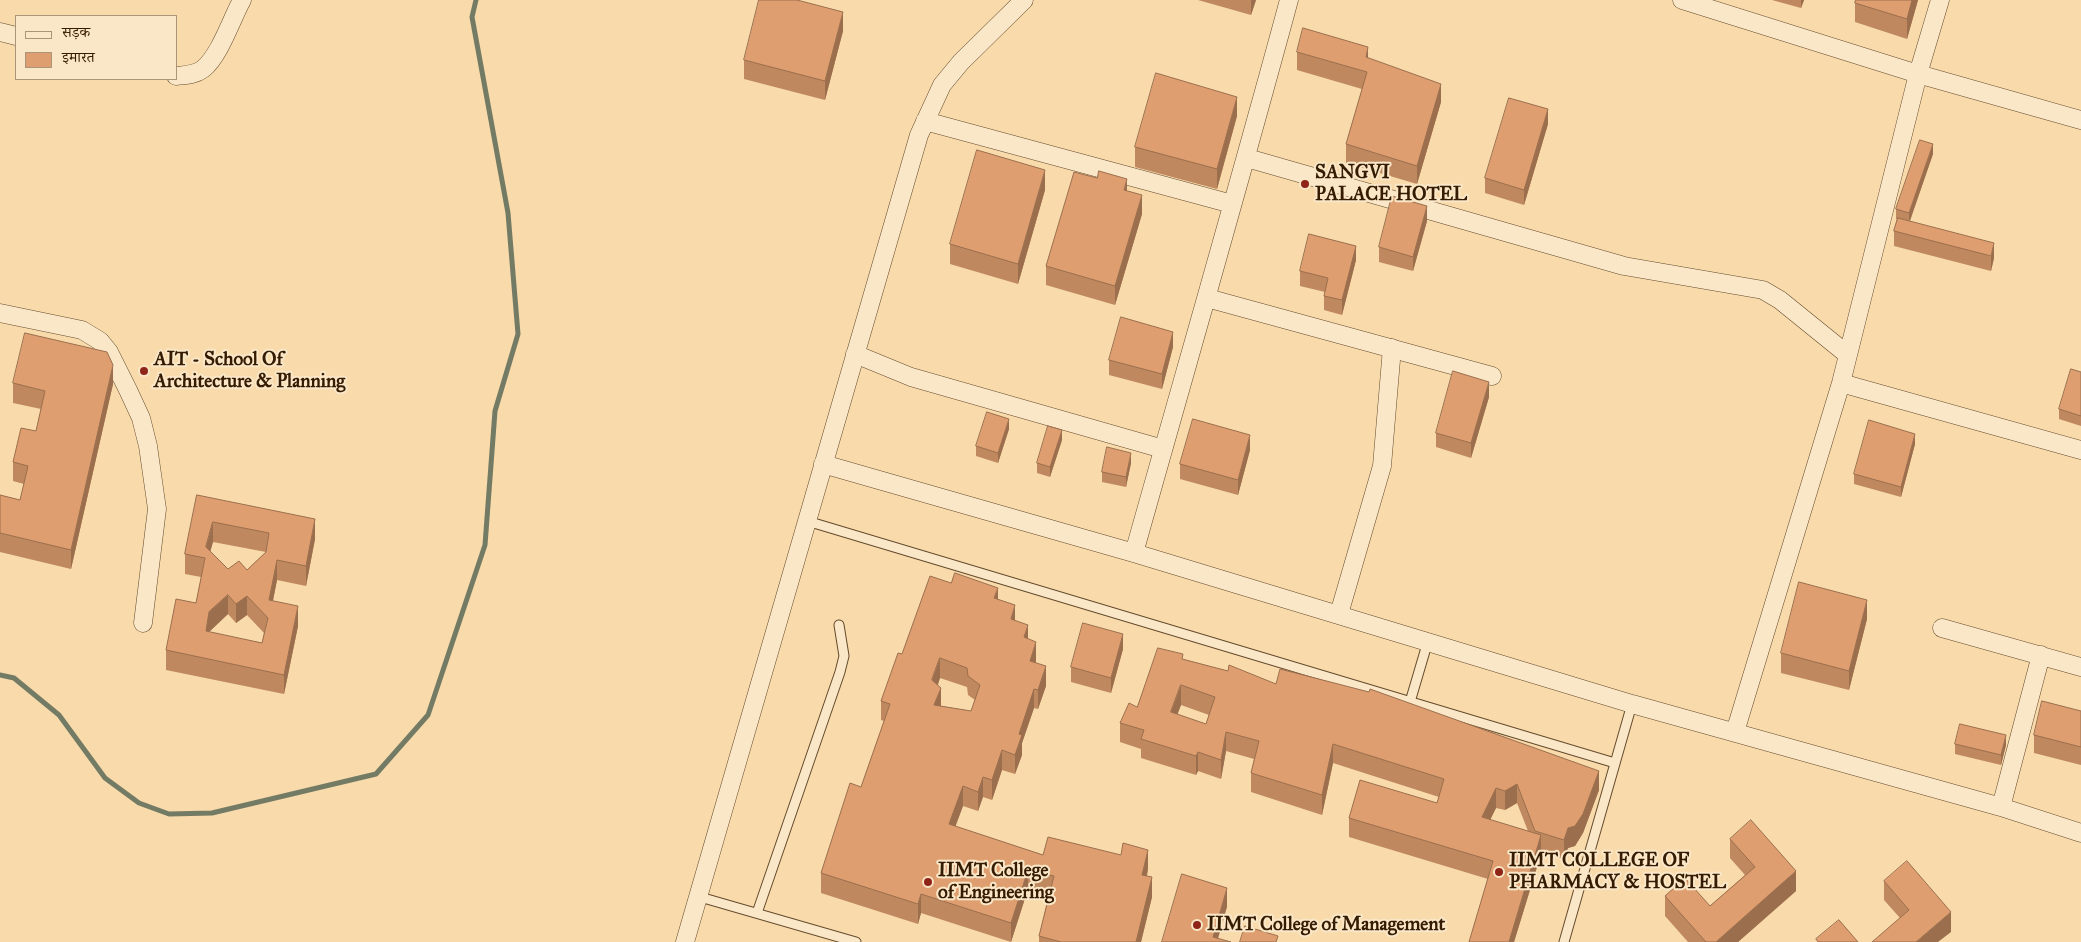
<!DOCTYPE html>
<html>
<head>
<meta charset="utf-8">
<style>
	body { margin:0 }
	#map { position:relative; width:2081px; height:942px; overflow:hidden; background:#f8daab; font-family:"IM FELL Great Primer","Noto Serif Devanagari",serif }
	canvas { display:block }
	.legend { position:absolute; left:15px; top:15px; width:162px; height:65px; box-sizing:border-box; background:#fae7c8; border:1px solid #ab9578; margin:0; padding:6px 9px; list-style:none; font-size:15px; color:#341b01 }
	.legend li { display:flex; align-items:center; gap:10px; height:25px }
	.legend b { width:25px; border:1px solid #ab9578 }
</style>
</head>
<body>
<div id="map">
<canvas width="2081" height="942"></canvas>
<ul class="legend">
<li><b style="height:6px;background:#fae7c8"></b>सड़क</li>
<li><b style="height:14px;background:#de9e6f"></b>इमारत</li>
</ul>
</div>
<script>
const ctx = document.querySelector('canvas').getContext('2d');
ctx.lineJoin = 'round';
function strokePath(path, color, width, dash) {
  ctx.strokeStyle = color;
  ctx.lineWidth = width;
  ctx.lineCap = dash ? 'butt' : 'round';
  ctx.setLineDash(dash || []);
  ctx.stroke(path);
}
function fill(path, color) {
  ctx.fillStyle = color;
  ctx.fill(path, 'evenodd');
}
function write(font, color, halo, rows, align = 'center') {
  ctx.font = font + ' "IM FELL Great Primer",serif';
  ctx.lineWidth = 4;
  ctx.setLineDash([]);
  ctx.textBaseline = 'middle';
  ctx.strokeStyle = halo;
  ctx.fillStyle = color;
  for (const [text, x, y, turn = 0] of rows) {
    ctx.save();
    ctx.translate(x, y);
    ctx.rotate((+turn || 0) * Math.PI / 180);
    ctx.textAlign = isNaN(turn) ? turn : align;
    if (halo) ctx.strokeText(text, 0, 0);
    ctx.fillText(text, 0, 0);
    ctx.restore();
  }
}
strokePath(new Path2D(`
	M0,675L14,678L59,715L105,778L139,803L169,814L212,813L376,774L428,715L485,545L495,411L518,334L508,213L472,17L476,0`), '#737b65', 5);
const service = new Path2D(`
	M807,521L1615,763
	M1410,702L1428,641
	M700,897L856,942
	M757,913L840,672L844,656L839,625
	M1564,942L1632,704`);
const minor = new Path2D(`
	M1682,0L1918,74L2081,120
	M0,32L16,36
	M176,76C186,75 195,75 203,69C220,55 231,20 242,0
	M925,121L1232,204
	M1247,158L1624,266L1763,290L1780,300L1848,355
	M1207,298L1492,376
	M0,313L82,330L100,341L109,352L128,390L141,418L148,446L157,509L143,623
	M855,354L911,377L1163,449
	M1841,383L2081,450
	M823,464L1134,553L1632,704L2001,807L2081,833
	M1134,553C1186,368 1239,185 1289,0
	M1339,614L1382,466L1392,348
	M1942,628L2081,667
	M1735,732L1841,383L1918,74L1940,0
	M2001,807L2041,655
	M685,942L919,135L942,85L961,62L1024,0`);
strokePath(service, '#654b2c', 11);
strokePath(minor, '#654b2c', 19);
strokePath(service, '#fae7c8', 9);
strokePath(minor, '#fae7c8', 18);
fill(new Path2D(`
	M1198,0H1256L1251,15Z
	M1772,0H1804L1801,8Z
	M1856,0H1918L1907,39L1855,22V3Z
	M843,31L825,100L744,79V60Z
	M1297,52L1368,58L1441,102L1417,184L1346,163V144L1362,89L1297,70Z
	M1237,116L1217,189L1135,167V147Z
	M1548,124L1524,205L1485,193V178Z
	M1933,154L1910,221L1994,258L1991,271L1894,246V231L1897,219H1896V209Z
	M1045,190L1018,284L950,264V244Z
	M1127,191L1142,214L1115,305L1046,285V266Z
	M1427,221L1413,271L1379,262V247Z
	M1356,260L1342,315L1324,310V296L1325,292L1300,286V271Z
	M1173,347L1162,389L1109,375V360Z
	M2081,372V426L2059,419V409Z
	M13,383L113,384L71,569L0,552V495L20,500L24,484L13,481V462L36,431L41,409L13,403Z
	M1489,397L1471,458L1436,447V433Z
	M1009,429L998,463L976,456V446Z
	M1062,440L1050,477L1037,473V463Z
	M1915,444L1901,497L1854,484V474Z
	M1250,450L1238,495L1180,479V464Z
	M1131,463L1126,487L1102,482V472Z
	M197,495L315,539L306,586L277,580L273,601L298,626L284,694L166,670V650L196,603L201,577L185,574V554ZM213,542L266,552L247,570L228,569L210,551ZM228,614L236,623L247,615L264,633L262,643L209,632Z
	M998,599L1015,620L1028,639L1036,661V663L1046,686L1038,709L1034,708L1022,743V755L1015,774L1002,770L992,800L983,797L978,811L963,806L955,826L1043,855L1148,869L1147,876L1152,897L1141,942H1039V936L1049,894L1028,889L1011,942L921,913L918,924L821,893V873L861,787L884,721L881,720V701L902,654ZM940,678L967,687L968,695L975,700L971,711L941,706L938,685Z
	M1867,619L1849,690L1781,673V653Z
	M1123,649L1111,693L1071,682V667Z
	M1183,659L1276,684L1599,790L1583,833L1575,846L1568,848L1564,859L1541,852V854L1514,942H1469L1488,879L1349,837V818L1437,803L1439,797L1333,763L1322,815L1251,792V773L1254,759L1226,751L1221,779L1198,771L1196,775L1141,758V749L1120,742V723L1137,707ZM1181,705L1209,715L1206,724L1177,714ZM1517,803L1528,831L1490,820L1496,808L1505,810Z
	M2081,711V765L2034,753V735Z
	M1955,744L2006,745L2001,765L1955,754Z
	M1730,839L1796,891L1738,942H1688L1665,916V896L1710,906L1745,875L1730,858Z
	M1884,881L1951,932L1900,918L1884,900Z`), '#bf885f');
fill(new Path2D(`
	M1251,0H1256L1251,15Z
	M1801,0H1804L1801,8Z
	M1912,0H1918L1907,39V19Z
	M843,12V31L825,100V81Z
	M1368,47V66L1366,57Z
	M1441,84V102L1417,184V166Z
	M1237,97V116L1217,189V169Z
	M1548,109V124L1524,205V190Z
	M1933,144V154L1909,223V213Z
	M1045,170V190L1018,284V264Z
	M1127,179V199L1124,190Z
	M1142,195V214L1115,305V286Z
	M1427,206V221L1413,271V257Z
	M1994,243V258L1991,271V256Z
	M1356,246V260L1342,315V300Z
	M1173,332V347L1162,389V374Z
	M113,365V384L71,569V550Z
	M1489,382V397L1471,458V443Z
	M1009,419V429L998,463V453Z
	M1062,430V440L1050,477V467Z
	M1915,434V444L1901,497V487Z
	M1250,435V450L1238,495V480Z
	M1131,453V463L1126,487V477Z
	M315,519V539L306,586V566Z
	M213,522V542L206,567V547Z
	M277,560V580L269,620V600Z
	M998,588V607L994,598Z
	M228,595V614L209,632L206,651V631L209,612Z
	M247,596V615L236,623V604Z
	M1867,600V619L1849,690V671Z
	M1015,605V625L1011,619Z
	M298,606V626L284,694V675Z
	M1028,625V644L1024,637Z
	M1123,634V649L1111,693V678Z
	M1036,642V661L1030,680V661Z
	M940,658V678L932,699V680Z
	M1046,666V686L1038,709V690Z
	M1181,685V705L1171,732V712Z
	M941,688V707L934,705Z
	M1034,689V708L1022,743V755L1015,774V755L1019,734Z
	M1226,732V751L1221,779V760Z
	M2006,735V745L2001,765V755Z
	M1333,744V763L1322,815V795Z
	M1002,750V770L992,800V780Z
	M1198,752V771L1196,775V756Z
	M1599,771V790L1583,833L1575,846L1568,848L1564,859V840L1568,828Z
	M983,777V797L978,811V792Z
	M1517,784V803L1505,810V791Z
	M963,786V806L949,844V824Z
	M1496,788V808L1482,836V817Z
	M1541,835V854L1514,942H1509Z
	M1148,850V869L1142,894V875Z
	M1028,870V889L1011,942V923Z
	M1796,871V891L1738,942H1716Z
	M1152,877V897L1141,942H1136Z
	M1227,888V907L1217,942L1213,937Z
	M921,894V913L918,924V904Z
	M1951,912V932L1938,942H1916Z`), '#9b6f4e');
const building = new Path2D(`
	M759,0H797L843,12L825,81L744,60Z
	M1856,0H1912L1907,19L1855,3Z
	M1303,28L1368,47L1366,57L1441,84L1417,166L1346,144L1367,72L1297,52Z
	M1156,73L1237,97L1217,169L1135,147Z
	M1509,98L1548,109L1524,190L1485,178Z
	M1920,140L1933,144L1909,213L1896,209Z
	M977,150L1045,170L1018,264L950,244Z
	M1099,171L1127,179L1124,190L1142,195L1115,286L1046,266L1074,172L1097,178Z
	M1392,196L1427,206L1413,257L1379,247Z
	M1898,218L1994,243L1991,256L1894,231Z
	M1309,234L1356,246L1342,300L1324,296L1328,278L1300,271Z
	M1121,317L1173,332L1162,374L1109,360Z
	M25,333L107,352L113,365L71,550L0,533V495L20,500L28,466L13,462L21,428L36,431L45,391L13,383Z
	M2071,369L2081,372V416L2059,409Z
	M1453,371L1489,382L1471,443L1436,433Z
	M987,412L1009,419L998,453L976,446Z
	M1193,419L1250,435L1238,480L1180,464Z
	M1869,420L1915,434L1901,487L1854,474Z
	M1048,426L1062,430L1050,467L1037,463Z
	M1107,447L1131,453L1126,477L1102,472Z
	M197,495L315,519L306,566L277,560L269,600L298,606L284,675L166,650L176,599L196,603L205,558L185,554ZM213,522L269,533L266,552L247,570L239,561L228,569L206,547ZM228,595L236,604L247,596L268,618L262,643L206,631L209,612Z
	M955,573L998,588L994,598L1015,605L1011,619L1028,625L1024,637L1036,642L1030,661L1046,666L1038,690L1034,689L1019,734L1022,735L1015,755L1002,750L992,780L983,777L978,792L963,786L949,824L1043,855L1048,837L1121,855L1123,843L1148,850L1142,875L1152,877L1136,942H1061L1039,936L1054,876L1028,870L1011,923L921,894L918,904L821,873L850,783L861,787L890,704L881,701L898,653L902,654L930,576L951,583ZM940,658L967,668L968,676L980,685L971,711L934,705L941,688L932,680Z
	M1799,582L1867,600L1849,671L1781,653Z
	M1083,623L1123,634L1111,678L1071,667Z
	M1158,648L1183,654L1182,659L1228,671L1229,665L1276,684L1280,669L1369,692L1370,689L1599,771L1583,814L1575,826L1568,828L1564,840L1535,831L1517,784L1505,791L1496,788L1482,817L1541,835L1509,942H1469L1493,861L1349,818L1360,780L1437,803L1444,779L1333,744L1322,795L1251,773L1259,741L1226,732L1221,760L1198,752L1196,756L1141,739L1144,730L1120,723L1129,703L1137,707ZM1181,685L1215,697L1206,724L1171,712Z
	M2042,701L2081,711V747L2034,735Z
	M1960,724L2006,735L2001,755L1955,744Z
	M1751,820L1796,871L1716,942H1706L1665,896L1685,878L1710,906L1755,867L1730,839Z
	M1907,861L1951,912L1916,942H1872L1909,910L1884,881Z
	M1182,874L1227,888L1213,937L1231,942H1162Z
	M1839,920L1858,942H1818L1816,939Z
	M1245,926L1278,936L1276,942H1240Z`);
fill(building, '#de9e6f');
strokePath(building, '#9b6f4e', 1);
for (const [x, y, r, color] of [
	[1305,184,5,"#8f2418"],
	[144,371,5,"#8f2418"],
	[1499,872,5,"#8f2418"],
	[928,882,5,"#8f2418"],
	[1197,925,5,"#8f2418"]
]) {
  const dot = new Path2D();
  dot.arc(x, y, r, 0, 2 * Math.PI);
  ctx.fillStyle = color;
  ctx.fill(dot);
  strokePath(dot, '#fae7c8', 2);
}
write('bold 19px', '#341b01', '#fae7c8', [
	["SANGVI",1315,173],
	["PALACE HOTEL",1315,195],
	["AIT - School Of",154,360],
	["Architecture & Planning",154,382],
	["IIMT COLLEGE OF",1509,861],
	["PHARMACY & HOSTEL",1509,883],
	["IIMT College",938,871],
	["of Engineering",938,893],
	["IIMT College of Management",1207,925]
], 'left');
</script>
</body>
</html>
